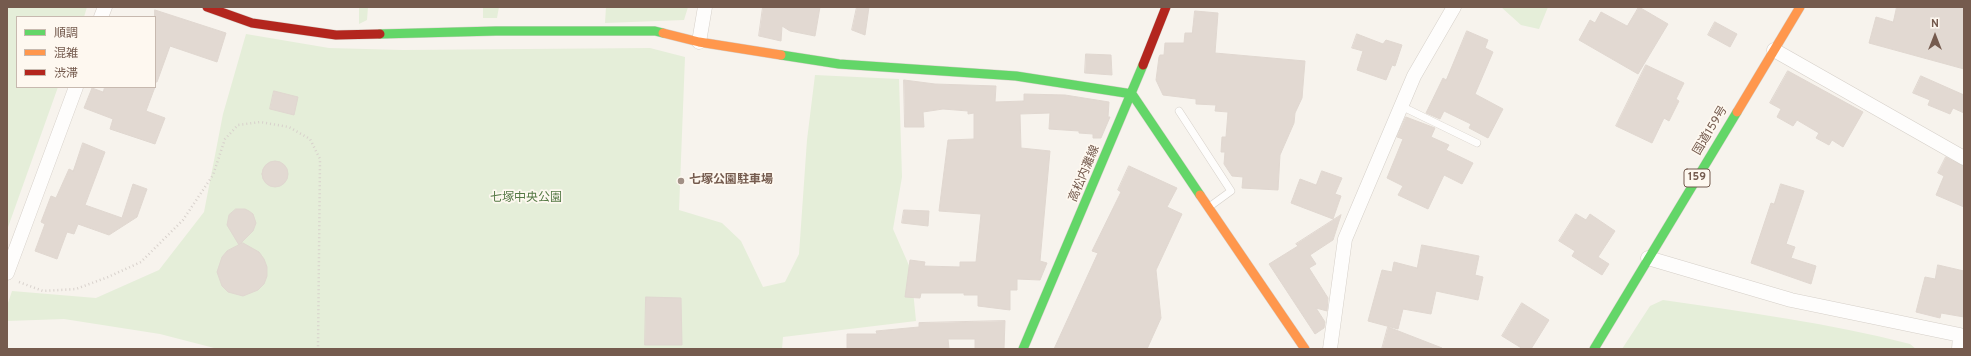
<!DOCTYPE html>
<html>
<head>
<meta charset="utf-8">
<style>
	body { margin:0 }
	#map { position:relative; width:1971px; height:356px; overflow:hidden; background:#f7f3ed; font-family:Overpass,"Noto Sans JP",sans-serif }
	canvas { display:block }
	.frame { position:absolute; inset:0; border:8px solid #755b4e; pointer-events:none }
	.legend { position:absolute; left:16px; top:16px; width:140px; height:72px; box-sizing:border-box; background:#fef8f0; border:1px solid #c7b9af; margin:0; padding:5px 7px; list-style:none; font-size:12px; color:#755b4e }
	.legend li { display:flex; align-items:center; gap:8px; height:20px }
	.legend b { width:20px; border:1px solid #c7b9af }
	.north { position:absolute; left:1915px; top:16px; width:40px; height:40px; -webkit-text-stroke:3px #fef8f0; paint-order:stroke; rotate:0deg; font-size:11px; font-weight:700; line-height:16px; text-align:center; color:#755b4e }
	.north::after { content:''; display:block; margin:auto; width:14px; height:18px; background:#755b4e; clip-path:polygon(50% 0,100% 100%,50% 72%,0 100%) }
</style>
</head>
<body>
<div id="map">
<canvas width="1971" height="356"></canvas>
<div class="frame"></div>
<ul class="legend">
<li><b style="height:5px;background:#63d668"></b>順調</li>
<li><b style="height:5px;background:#ff974d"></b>混雑</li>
<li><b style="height:5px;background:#b3261e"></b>渋滞</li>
</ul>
<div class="north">N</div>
</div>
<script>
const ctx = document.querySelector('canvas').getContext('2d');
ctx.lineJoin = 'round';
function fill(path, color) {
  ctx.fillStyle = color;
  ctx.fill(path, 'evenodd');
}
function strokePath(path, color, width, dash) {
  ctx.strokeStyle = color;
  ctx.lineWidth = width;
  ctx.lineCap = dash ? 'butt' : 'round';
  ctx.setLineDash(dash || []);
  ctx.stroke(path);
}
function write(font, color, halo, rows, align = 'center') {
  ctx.font = font + ' Overpass,"Noto Sans JP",sans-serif';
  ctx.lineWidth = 3.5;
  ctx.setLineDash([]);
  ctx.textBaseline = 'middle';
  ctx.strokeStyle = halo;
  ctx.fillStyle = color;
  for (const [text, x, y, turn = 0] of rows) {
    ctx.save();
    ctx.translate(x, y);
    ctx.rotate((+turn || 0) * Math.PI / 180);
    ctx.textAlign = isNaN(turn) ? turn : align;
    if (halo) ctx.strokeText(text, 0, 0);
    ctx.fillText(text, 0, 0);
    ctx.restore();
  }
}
fill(new Path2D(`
	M7,7H87L84,17H17V87H58L7,230Z
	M359,7H368L367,20L359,24Z
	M483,7H499L497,18H483Z
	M606,7H688L684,20L605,23Z
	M1501,7H1548L1539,29L1521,25Z
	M246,34L329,48L403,50L650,48L685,57L679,210L722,223L741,241L763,287L785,282L799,254L807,140L815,75L899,79L902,177L893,229L911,270L916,321L783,337L782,349H218L160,334L64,319L7,321V306L12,291L96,298L159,270L204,212L223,114Z
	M1663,300C1746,312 1829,323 1910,344L1916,349H1622L1650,306Z`), '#e5eed9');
const building = new Path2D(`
	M763,7H820L815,36L790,31L782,26L781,41L759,36Z
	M857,7H869L865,35L852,30Z
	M1639,7L1668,24L1638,74L1579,40L1590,20L1595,23L1601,12L1627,26Z
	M1897,7H1964V69L1869,43L1876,17L1893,22Z
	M155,10L226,33L217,62L170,46L157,82H155Z
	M1195,11L1218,13L1215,53L1305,61L1302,98L1295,113L1294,123L1280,155L1278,190L1242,188L1243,177L1232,176L1224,164L1225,152H1221L1222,137H1226L1228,112L1215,111L1216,105L1196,104V99L1163,95L1156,80L1159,57L1160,55H1164L1165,43H1184L1185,33H1192Z
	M1715,22L1737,34L1730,47L1708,35Z
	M1467,31L1488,40L1485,48L1493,52L1475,94L1503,109L1488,138L1469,128L1471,124L1444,111L1440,119L1426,113L1443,78L1446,80Z
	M1357,34L1383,44L1386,40L1402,45L1395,66L1392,65L1386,80L1357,70L1363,51L1352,48Z
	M1086,54L1111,55L1112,75L1085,73Z
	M1646,65L1684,83L1676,99L1679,101L1669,121L1664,118L1652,143L1616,126Z
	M1788,71L1863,112L1843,147L1832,140L1829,145L1816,138L1819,133L1797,120L1793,126L1777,117L1781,109L1770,103Z
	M1921,76L1964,95V113L1953,108L1950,114L1928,105L1930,100L1913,93Z
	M904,80L935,84L996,86L995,102L1024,101V94L1065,95L1109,102L1108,117H1110L1101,138H1093V134L1079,133V131L1049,129L1050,113L1020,114L1021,148L1050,151L1040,261L1047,263L1040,280L1017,279V290H1010V310L978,306V295H964V293H921L920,298L905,297L910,260L925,262L924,266L960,267V262H976L981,214L939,211L948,140L974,139V113L968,114V111L943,109L923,112L924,127H905Z
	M105,87H155L146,111L165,118L155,144L110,129L113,119L84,108L92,88L103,92Z
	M274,91L298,97L294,115L270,109Z
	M1406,117L1435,128L1431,137L1449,145L1446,150L1473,163L1462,184L1444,175L1428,209L1398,195L1403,186L1387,178L1403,139L1397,137Z
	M83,143L105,152L85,205L122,218L133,184L147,189L137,217L109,235L78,224L74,234L67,232L57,259L35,251L45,224L41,222L51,196L56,198L69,169L73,171Z
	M1946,157L1964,166V207L1936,195L1944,176L1938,173Z
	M262 174a13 13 0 1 1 26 0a13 13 0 1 1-26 0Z
	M1129,166L1177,188L1167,207L1182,214L1156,270L1161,318L1147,349H1054L1098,253L1092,251L1121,192L1118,190Z
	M1322,171L1342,178L1335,194L1341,196L1333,219L1291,203L1300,179L1316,185Z
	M1781,184L1804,191L1786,244L1795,247L1791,258L1816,266L1811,284L1751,263L1771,203L1774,204Z
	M236,209H245L249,211L253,214L256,223L253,231L239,245L227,225L229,215Z
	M904,210L929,211L928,226L902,223Z
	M1576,214L1586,220L1590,214L1615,231L1598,257L1609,264L1602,275L1572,256L1575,251L1559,241Z
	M1341,215L1333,240L1310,255L1316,264L1309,268L1328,298L1327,311L1316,308L1325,322L1324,328L1315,334L1269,264L1298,246L1296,244Z
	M243,243L259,252L264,259L267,267V276L264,284L258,290L243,296L228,292L222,286L217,272L222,257L227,251Z
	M1422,245L1479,256L1475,275L1483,277L1478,300L1436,291L1431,314L1403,309L1398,329L1368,321L1382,270L1392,272L1394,262L1417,268Z
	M1938,265L1964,271V317L1941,313L1940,318L1916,312L1925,277L1935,279Z
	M646,297L681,298L682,345H645Z
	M1522,303L1549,320L1531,349H1523L1502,336Z
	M1005,321L1004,349H975V339H948L949,349H847V334H877L876,331L919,327V323Z
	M1388,327L1442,348V349H1382Z`);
fill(building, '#e2d9d2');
strokePath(building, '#e0d7d0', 1);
const lane = new Path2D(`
	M1401,106L1477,143
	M1179,111L1231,191L1209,207`);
const street = new Path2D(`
	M101,17L105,7
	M699,42L705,7
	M1774,50L1964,158
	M1648,258L1791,300L1960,335L1959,349
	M7,273L76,87
	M1330,349L1345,239L1414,76L1454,7`);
const fast = new Path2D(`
	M380,34L496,31H655L663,33
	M781,55L839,64L1016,76L1132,94L1200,195
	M1023,349L1143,65
	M1594,349L1737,112`);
const slow = new Path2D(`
	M663,33L699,42L781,55
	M1737,112L1800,7
	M1200,195L1305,349`);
const jam = new Path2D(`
	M207,7L252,23L336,35L380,34
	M1143,65L1166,7`);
strokePath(lane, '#d5cfc8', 8);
strokePath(street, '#d5cfc8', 15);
strokePath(fast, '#d7d0ca', 10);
strokePath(slow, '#d7d0ca', 10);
strokePath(jam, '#d7d0ca', 10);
strokePath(new Path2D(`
	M19,282L43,291L76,289L108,277L141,262L183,220L213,175L225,139L238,125L260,122L289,127L310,139L320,159L318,349
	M639,349V346`), '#d8d1cc', 2.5, [1, 3]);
strokePath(lane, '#fefdfc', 7);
strokePath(street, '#fefdfc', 14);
strokePath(fast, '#63d668', 9);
strokePath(slow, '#ff974d', 9);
strokePath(jam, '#b3261e', 9);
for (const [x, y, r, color] of [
	[681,181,4,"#a29086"]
]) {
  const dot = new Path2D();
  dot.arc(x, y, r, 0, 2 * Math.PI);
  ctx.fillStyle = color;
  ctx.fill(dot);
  strokePath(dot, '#fef8f0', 1.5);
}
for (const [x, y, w] of [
	[1697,178,26]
]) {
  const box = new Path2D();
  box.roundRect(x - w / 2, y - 9, w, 18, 3);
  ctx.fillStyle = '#fef8f0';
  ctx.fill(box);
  strokePath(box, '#755b4e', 1);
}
write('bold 11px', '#755b4e', null, [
	["159",1697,178]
]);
write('12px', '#755b4e', '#fef8f0', [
	["国道159号",1711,131,-59],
	["高松内灘線",1085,174,-67]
]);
write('bold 12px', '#755b4e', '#fef8f0', [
	["七塚公園駐車場",689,181]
], 'left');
write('12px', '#567a46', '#fef8f0', [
	["七塚中央公園",526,199]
]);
</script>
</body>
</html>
